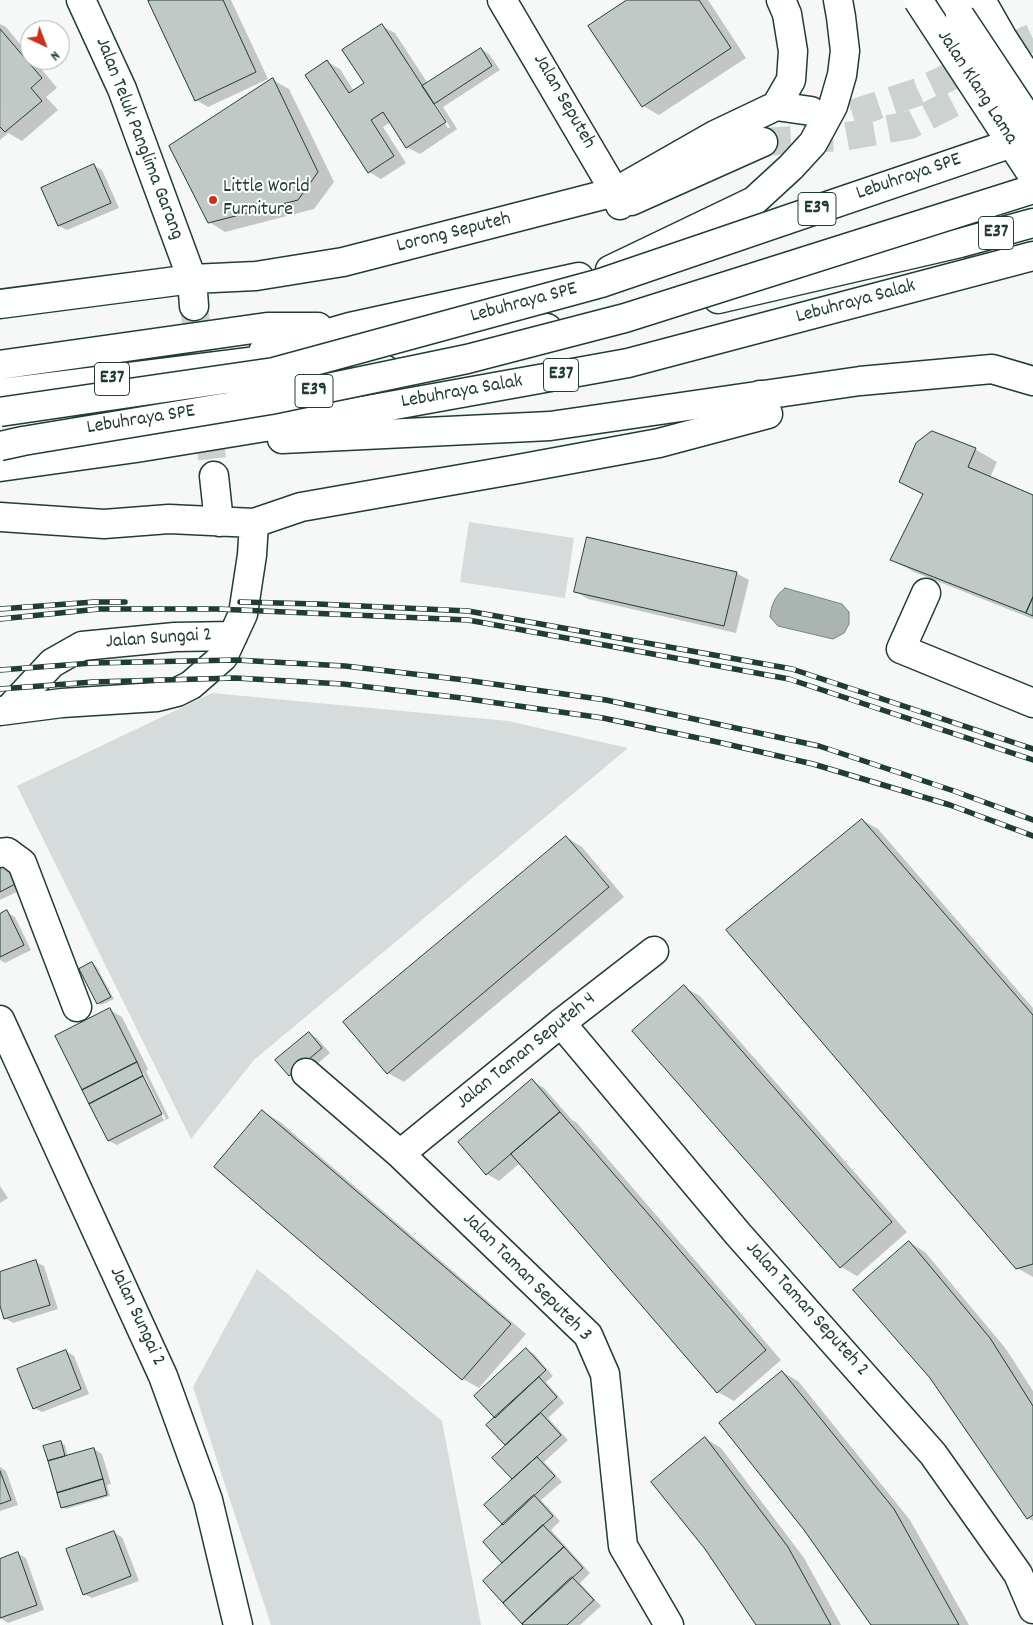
<!DOCTYPE html>
<html>
<head>
<meta charset="utf-8">
<style>
	body { margin:0 }
	#map { position:relative; width:1033px; height:1625px; overflow:hidden; background:#f6f7f7; font-family:Dekko,sans-serif }
	canvas { display:block }
	.north { position:absolute; left:20px; top:20px; width:50px; height:50px; box-sizing:border-box; background:#fff; border:1px solid #a5b1ae; border-radius:50%; rotate:137deg; font-size:14px; font-weight:700; line-height:20px; text-align:center; color:#1f3d34 }
	.north::after { content:''; display:block; margin:auto; width:18px; height:22px; background:#c8321e; clip-path:polygon(50% 0,100% 100%,50% 72%,0 100%) }
</style>
</head>
<body>
<div id="map">
<canvas width="1033" height="1625"></canvas>
<div class="north">N</div>
</div>
<script>
const ctx = document.querySelector('canvas').getContext('2d');
ctx.lineJoin = 'round';
function fill(path, color) {
  ctx.fillStyle = color;
  ctx.fill(path, 'evenodd');
}
function strokePath(path, color, width, dash) {
  ctx.strokeStyle = color;
  ctx.lineWidth = width;
  ctx.lineCap = dash ? 'butt' : 'round';
  ctx.setLineDash(dash || []);
  ctx.stroke(path);
}
function write(font, color, halo, rows, align = 'center') {
  ctx.font = font + ' Dekko,sans-serif';
  ctx.lineWidth = 4;
  ctx.setLineDash([]);
  ctx.textBaseline = 'middle';
  ctx.strokeStyle = halo;
  ctx.fillStyle = color;
  for (const [text, x, y, turn = 0] of rows) {
    ctx.save();
    ctx.translate(x, y);
    ctx.rotate((+turn || 0) * Math.PI / 180);
    ctx.textAlign = isNaN(turn) ? turn : align;
    if (halo) ctx.strokeText(text, 0, 0);
    ctx.fillText(text, 0, 0);
    ctx.restore();
  }
}
fill(new Path2D(`
	M469,522L574,538L565,598L460,582Z
	M212,693L508,721L628,748L254,1060L191,1139L17,786Z
	M257,1269L442,1421L481,1625H271L193,1387Z`), '#d6dcdb');
const water = new Path2D(`
	M785,588L842,604L849,612V624L844,633L833,639L778,626L770,617C771,605 775,596 785,588Z`);
fill(water, '#aab5b1');
strokePath(water, '#72857f', 1);
fill(new Path2D(`
	M154,0H231L268,79L208,107L196,100Z
	M629,0H708L746,58L659,115L643,106Z
	M0,24L6,27L30,56V60H34L57,88L46,97L58,110L22,141L8,133L0,140Z
	M382,26L395,33L428,84L481,49L489,54L500,70L443,107L457,129L420,154L407,147L391,122L383,127L406,163L381,179L369,172L327,62L340,69L354,91L365,83ZM432,103H435L450,127L448,128Z
	M273,80L289,89L334,182L314,209L225,232L209,222Z
	M94,166L102,170L119,208L67,230L59,226L43,189Z
	M975,449L997,462L990,478L1033,497V619L914,572L891,559L924,495L901,482Z
	M736,573L749,580L736,633L588,599L576,592Z
	M862,820L878,829L1033,1008V1277L1017,1268Z
	M566,837L582,847L624,897L404,1082L388,1073Z
	M0,860L25,888L0,900Z
	M7,912L15,917L31,950L5,963L0,960V915Z
	M92,964L96,966L114,999L101,1005L98,1003Z
	M684,987L700,996L907,1232L857,1276L841,1267Z
	M110,1010L122,1017L148,1069L146,1071L169,1118L117,1145L109,1141ZM140,1073H143L166,1119L164,1120Z
	M309,1034L317,1038L330,1053L298,1080L290,1075Z
	M532,1081L544,1088L572,1120L576,1122L781,1360L734,1401L718,1392L520,1163L499,1181L487,1174Z
	M263,1112L279,1121L526,1334L479,1388L463,1379Z
	M0,1186L8,1198L0,1203Z
	M909,1242L925,1252L1006,1349L1033,1391V1521L1028,1518Z
	M36,1262L44,1266L58,1309L13,1323L5,1318L0,1302V1273Z
	M526,1350L534,1354L553,1376L546,1382L564,1403L548,1418L568,1440L544,1462L562,1482L541,1500L560,1521L551,1530L590,1573L580,1583L601,1606L580,1625H525L504,1563L485,1542L504,1525L514,1479L494,1458L507,1445L488,1425L496,1418Z
	M66,1351L74,1356L89,1394L42,1412L34,1408Z
	M782,1372L798,1381L910,1520L969,1625H872Z
	M705,1438L721,1448L804,1558L841,1625H758Z
	M61,1443L65,1445L68,1457L94,1449L102,1454L111,1484L107,1485L110,1496L66,1509L62,1507L45,1447Z
	M0,1467L6,1471L18,1505L0,1511Z
	M114,1533L122,1537L139,1581L92,1598L84,1594Z
	M18,1554L26,1558L44,1610L8,1623L0,1618V1560Z`), '#0003');
const building = new Path2D(`
	M151,0H223L256,72L195,101L148,1Z
	M627,0H699L731,48L642,107L588,26Z
	M382,24L446,122L406,148L383,112L371,120L394,156L368,173L305,75L327,60L349,93L364,83L342,50Z
	M0,29L42,78L31,88L42,101L5,132L0,127Z
	M481,48L492,66L434,104L422,86Z
	M273,78L318,172L298,200L208,223L169,146Z
	M94,164L111,203L58,226L41,188Z
	M932,431L976,448L968,467L1033,495V597L1026,613L890,560L923,494L899,482L916,443Z
	M587,537L737,572L724,626L574,592Z
	M1033,597V616L1026,613Z
	M862,819L1033,1015V1264L1016,1269L726,930Z
	M566,836L609,887L387,1074L343,1022Z
	M5,857L17,883L0,892V859Z
	M7,910L24,945L0,957V914Z
	M92,962L111,997L97,1004L79,969Z
	M684,985L892,1222L840,1268L632,1031Z
	M110,1008L137,1062L82,1090L55,1036Z
	M309,1032L322,1048L289,1076L275,1060Z
	M137,1062L143,1076L89,1104L82,1090Z
	M143,1076L162,1114L108,1141L89,1104Z
	M532,1079L560,1112L486,1175L458,1142Z
	M262,1110L511,1324L462,1380L214,1167Z
	M560,1112L766,1350L717,1393L511,1154Z
	M909,1241L990,1338L1033,1406V1515L1027,1519L930,1378L853,1290Z
	M36,1260L50,1305L4,1319L0,1306V1272Z
	M526,1348L546,1370L495,1418L474,1396Z
	M66,1350L81,1389L33,1409L17,1369Z
	M782,1371L894,1509L959,1625H871L804,1530L719,1423Z
	M539,1377L557,1397L505,1445L486,1425Z
	M541,1413L561,1435L512,1479L492,1458Z
	M705,1437L788,1547L831,1625H756L705,1549L651,1482Z
	M61,1441L65,1456L48,1461L43,1446Z
	M94,1448L103,1479L57,1493L48,1461Z
	M537,1457L555,1476L503,1525L484,1505Z
	M0,1471L11,1500L0,1504Z
	M103,1479L107,1495L61,1508L57,1493Z
	M534,1495L553,1516L502,1563L483,1542Z
	M543,1525L564,1547L503,1603L483,1581Z
	M114,1531L131,1576L83,1595L66,1549Z
	M564,1547L583,1568L522,1624L503,1603Z
	M18,1552L37,1605L0,1618V1559Z
	M572,1577L594,1600L567,1625H523L522,1624Z`);
fill(building, '#c0c9c6');
strokePath(building, '#1f3d34', 1);
strokePath(new Path2D(`
	M811,111L846,116L918,92L1033,37
	M763,142L843,137L910,125L998,80
	M194,306L214,476`), '#cbd2d0', 28, [28, 14]);
const minor = new Path2D(`
	M81,0L122,89L192,279L194,306
	M502,0L615,192L620,205
	M776,106L811,111
	M631,201L763,142
	M0,304L192,279L256,276L343,262L615,192L715,135L776,106L791,80L793,51L787,14L781,0
	M214,476L219,522
	M0,517L104,524L169,519L254,523L301,507L518,469L659,443L768,414L760,395
	M926,593L901,649L1033,703
	M9,709L52,663L82,646L175,637L233,636
	M0,711L62,703L157,697L177,692L191,685L223,657L243,614L252,555L254,523
	M0,853L7,852L22,863L77,1007
	M0,1020L163,1376L208,1500L238,1625
	M561,1023L738,1234L933,1454L1018,1574L1033,1609
	M306,1073L400,1154L588,1335L605,1374L623,1546L669,1625
	M400,1154L561,1023L654,951`);
const major = new Path2D(`
	M981,0L1002,37L1033,85`);
const highway = new Path2D(`
	M951,0L960,16
	M610,270L754,201L791,167L813,143L833,106L842,75L845,51L841,17L838,0
	M718,299L960,243L1033,223
	M401,345L514,333L547,328
	M263,352L350,327L579,277
	M0,365L267,327H318
	M0,393L289,357
	M282,439L550,426L860,381L992,369L1033,381
	M0,467L136,448L345,414L628,363L1033,256`);
strokePath(minor, '#1f3d34', 31);
strokePath(major, '#1f3d34', 31);
strokePath(highway, '#1f3d34', 31);
strokePath(minor, '#fff', 28);
strokePath(major, '#fff', 28);
strokePath(highway, '#fff', 28);
const rail = new Path2D(`
	M240,602L318,604L468,611L792,669L1033,749
	M0,609L94,602H125
	M0,619L99,609H217L468,620L789,679L1033,760
	M0,670L92,663L236,660L345,666L465,680L606,700L819,746L954,791L1033,820
	M0,689L93,682L235,678L343,684L462,698L603,718L722,743L813,764L950,805L1033,836`);
strokePath(rail, '#1f3d34', 5.5);
strokePath(rail, '#fff', 4, [11]);
const majorBridge = new Path2D(`
	M918,0L1033,176`);
const highwayBridge = new Path2D(`
	M960,16L1033,126
	M0,412L274,372L601,283L1033,136
	M0,446L23,441L270,400L467,359L625,318L1033,189`);
strokePath(majorBridge, '#1f3d34', 31, []);
strokePath(highwayBridge, '#1f3d34', 31, []);
strokePath(majorBridge, '#fff', 28);
strokePath(highwayBridge, '#fff', 28);
for (const [x, y, r, color] of [
	[213,200,5,"#c8321e"]
]) {
  const dot = new Path2D();
  dot.arc(x, y, r, 0, 2 * Math.PI);
  ctx.fillStyle = color;
  ctx.fill(dot);
  strokePath(dot, '#fff', 2);
}
for (const [x, y, w] of [
	[817,209,38],
	[996,233,35],
	[561,375,35],
	[112,379,35],
	[314,391,38]
]) {
  const box = new Path2D();
  box.roundRect(x - w / 2, y - 16.5, w, 33, 4);
  ctx.fillStyle = '#fff';
  ctx.fill(box);
  strokePath(box, '#1f3d34', 1);
}
write('bold 19px', '#1f3d34', null, [
	["E39",817,209],
	["E37",996,233],
	["E37",561,375],
	["E37",112,379],
	["E39",314,391]
]);
write('20px', '#1f3d34', '#fff', [
	["Jalan Klang Lama",976,88,57],
	["Jalan Seputeh",563,102,60],
	["Jalan Teluk Panglima Garang",138,139,69],
	["Lebuhraya SPE",909,178,-19],
	["Lorong Seputeh",454,234,-14],
	["Lebuhraya Salak",856,303,-15],
	["Lebuhraya SPE",524,304,-15],
	["Lebuhraya Salak",462,393,-10],
	["Lebuhraya SPE",141,421,-9],
	["Jalan Sungai 2",159,640,-4],
	["Jalan Taman Seputeh 4",527,1052,-39],
	["Jalan Taman Seputeh 3",526,1278,45],
	["Jalan Taman Seputeh 2",806,1310,48],
	["Jalan Sungai 2",136,1317,65]
]);
write('20px', '#1f3d34', '#fff', [
	["Little World",223,188],
	["Furniture",223,211]
], 'left');
</script>
</body>
</html>
